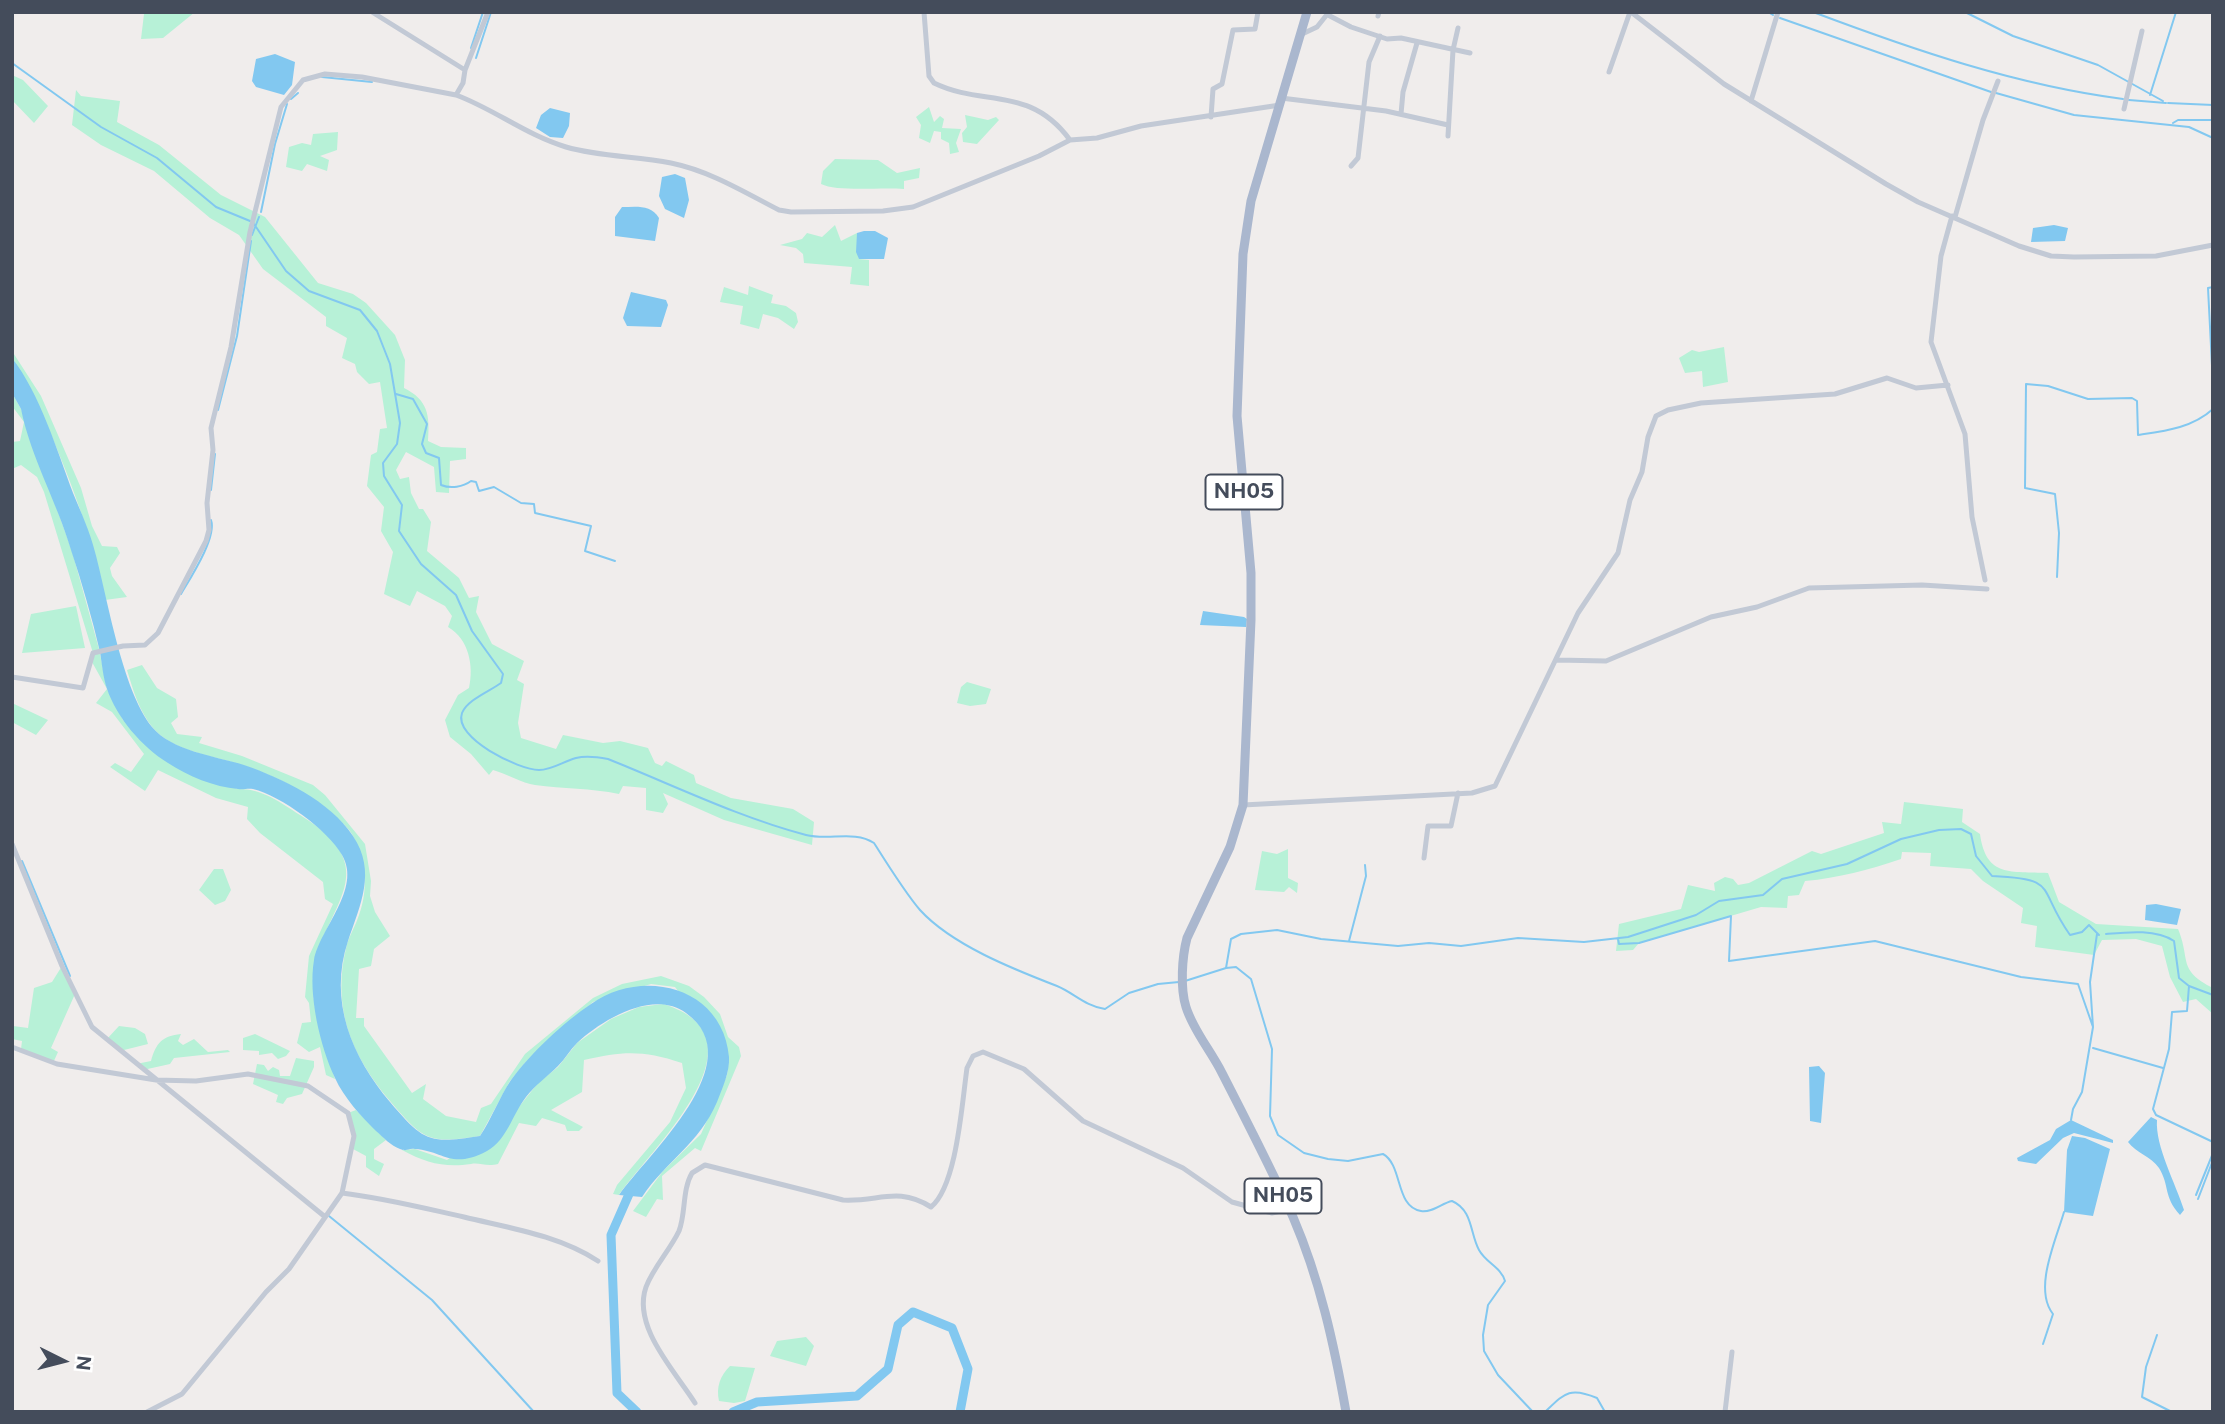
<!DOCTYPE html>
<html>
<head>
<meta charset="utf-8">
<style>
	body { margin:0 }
	#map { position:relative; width:2225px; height:1424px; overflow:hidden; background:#f0edec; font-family:"Public Sans",sans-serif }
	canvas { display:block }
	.frame { position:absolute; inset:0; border:14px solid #444c5b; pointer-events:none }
	.north { position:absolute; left:28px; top:1326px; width:70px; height:70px; -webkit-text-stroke:5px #fff; paint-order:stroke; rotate:96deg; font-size:19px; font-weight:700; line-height:28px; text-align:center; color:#444c5b }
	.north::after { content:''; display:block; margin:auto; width:24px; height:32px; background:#444c5b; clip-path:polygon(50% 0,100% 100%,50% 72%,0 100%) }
</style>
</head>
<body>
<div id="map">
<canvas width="2225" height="1424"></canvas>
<div class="frame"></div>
<div class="north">N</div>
</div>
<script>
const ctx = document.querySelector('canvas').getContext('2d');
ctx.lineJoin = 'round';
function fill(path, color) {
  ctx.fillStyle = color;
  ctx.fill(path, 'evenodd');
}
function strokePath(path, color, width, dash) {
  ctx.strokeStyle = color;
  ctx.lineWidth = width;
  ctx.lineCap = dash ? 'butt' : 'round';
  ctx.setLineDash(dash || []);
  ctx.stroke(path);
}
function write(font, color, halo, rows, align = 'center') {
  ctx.font = font + ' "Public Sans",sans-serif';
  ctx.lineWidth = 7;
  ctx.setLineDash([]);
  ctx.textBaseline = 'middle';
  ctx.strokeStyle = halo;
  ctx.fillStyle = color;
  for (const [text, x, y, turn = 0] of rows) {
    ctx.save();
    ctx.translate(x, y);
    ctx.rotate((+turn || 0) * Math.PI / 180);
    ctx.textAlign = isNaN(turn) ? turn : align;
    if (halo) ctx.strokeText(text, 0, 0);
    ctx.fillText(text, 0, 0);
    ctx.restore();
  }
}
fill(new Path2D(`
	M148,12H195L163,38L141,39L144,14Z
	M12,75L23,80L48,106L34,123L12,100Z
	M76,90L81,96L120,101L117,122L159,145L221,195L265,217L318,283L353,294L366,303L395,335L405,360L404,388C428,400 430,415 428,441L441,447L466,448V459L450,461L449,493L436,492L434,467L406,452L396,470L400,479L409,477L411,493L419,509H423L431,522L427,551L459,578L469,598L479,596L476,612L492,644L524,661L517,680L524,684L518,723L521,738L556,749L563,735L603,743L620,741L648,748L655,763L662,766L666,761L694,775L696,783L731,798L793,809L814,822L812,845L724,820L663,793L668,804L663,813L646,810V788L623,786L619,794C591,788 563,789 535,785C522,783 507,774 493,770L489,775L471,754L450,737L445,720L458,695L469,688C474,666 469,639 448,627L452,616L445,606L417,591L410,606L384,594L393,552L381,531L384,507L367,486L371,455L377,452L380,429L387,428L380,382L369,384L357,372L355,364L342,358L347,338L326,326V317L263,269L239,235L210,218L154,171L101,145L72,125Z
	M929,107L934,122L940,116L944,119L942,128L961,129L956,143L959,152L950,154L949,143L941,139V132L934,131L930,143L919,138L921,125L916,117Z
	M965,115L988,120L996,117L999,120L977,144L963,142L962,133L967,127Z
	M338,132L337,150L320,156L329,160L327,171L307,164L302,171L286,167L289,147L302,143L311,145L313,134Z
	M835,159L878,160L897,173L920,168L919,178L904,181V189C880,187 837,192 821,184L823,171Z
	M835,225L841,241L857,233L859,259L869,260V286L850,284L852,267L804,263L803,254L796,248L780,245L802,239L807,233L822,237Z
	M749,286L773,295L771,303L786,306L796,313L798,322L794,329L778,318L763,314L759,329L740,324L743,306L720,302L724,287L748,295Z
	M1724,347L1728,382L1703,387L1702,371L1685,373L1679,358L1692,350L1699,352Z
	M12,351L41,396L81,488L92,526L102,546L117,547L120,553L110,568L112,576L127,597L105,600C91,529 63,460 33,394C27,381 12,365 12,351Z
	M12,393L21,409L72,551L99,649L107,689L123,720L237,789C261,788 280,802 300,815C396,874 313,910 313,985C313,1016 326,1049 335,1079L326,1075L320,1047L309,1052L297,1043L302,1023L311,1022L309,1003L305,997L309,956L333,904L325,899L323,882L260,833L247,819L248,807L216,798L158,770L145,791L110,767L115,763L131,772L144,754L112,712L96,703L107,689L92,662L93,653L44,492L37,477L21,465L12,469V442L20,441L24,422L12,406Z
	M76,606L85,648L22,653L31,614Z
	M142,665L157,688L176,699L178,717L171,723L177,734L202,737L199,743L242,756L313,785L325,795L365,844L371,881L370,896L375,912L390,936L374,949L371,966L359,969L356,1018H364V1026L412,1093L426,1084L423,1099L446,1116L476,1122L481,1108L491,1104L525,1054L593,998L622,984L661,976L689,986L704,997L720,1014L728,1037L739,1047L741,1056L701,1151L695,1148L662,1176L663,1200L657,1199L646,1217L633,1211L663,1171L701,1134L727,1075L729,1058L675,987L651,984L593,1002L524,1064L510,1081L480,1136C429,1144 424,1141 390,1101C350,1054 331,1006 347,944C350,934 356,925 359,915C369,888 365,864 354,838C350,828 337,818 329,811C304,791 276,776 245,766C216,756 173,752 153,728C139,711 133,690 127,670Z
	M967,682L991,689L986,704L970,706L957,703L961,687Z
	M12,703L48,720L36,735L12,722Z
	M1904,802L1963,809L1962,822L1980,834C1986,878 2011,871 2048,873L2059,902L2096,924L2178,929C2191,960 2177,970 2213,988V1014L2196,999L2183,1002L2170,977L2162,946L2136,939L2102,940L2094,955L2035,947L2037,926L2021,923L2023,908L1983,881L1971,869L1930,866L1931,853L1902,852L1901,859C1868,870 1839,878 1805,881L1799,895L1788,896L1787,908L1761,907L1639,943L1633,950L1616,951L1619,924L1681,909L1688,885L1715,891L1714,883L1725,877L1733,879L1738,885L1749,883L1812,851L1821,854L1884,833L1882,822L1901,824Z
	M1288,849V878L1298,883L1297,893L1289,887L1284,892L1255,890L1262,851L1277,854Z
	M214,869H223L231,890L225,901L215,905L199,890Z
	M62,966L75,994L51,1048L58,1052L53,1063L21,1049L22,1041L12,1039L13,1026L28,1028L34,988L52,982Z
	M663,1004C773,1037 651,1149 619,1195L613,1194L617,1185L670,1122L686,1088L682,1063C643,1050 623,1051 584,1060L582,1092L551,1110L583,1127L579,1131H567L565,1125L542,1118L536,1126L519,1123L498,1164C486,1167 479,1162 471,1164C445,1168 426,1163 402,1150L415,1149L447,1160L514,1113L538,1083L558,1067L577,1043L611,1019L639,1007Z
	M119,1026L135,1028L145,1034L148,1044L120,1051L106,1040Z
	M181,1034L178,1041L183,1045L194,1039L208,1052L228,1050L230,1052L174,1058L170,1064L143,1070L136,1064L151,1061C156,1043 162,1036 181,1034Z
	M255,1034L290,1051L286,1056L278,1059L272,1053L259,1055V1051L243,1050V1038Z
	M296,1058L314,1061V1067L302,1094L287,1098L283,1104L276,1102L278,1095L253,1084L257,1064L264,1065L268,1071L273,1067L279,1070L280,1076H290Z
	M356,1110L386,1140L374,1149V1159L384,1164L379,1176L366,1167V1156L353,1149L354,1136L348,1113Z
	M806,1337L814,1346L806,1366L770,1356L777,1341Z
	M730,1366L755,1368L745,1401L734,1403L719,1401C716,1387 720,1376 730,1366Z`), '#b7f1d7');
fill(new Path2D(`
	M275,54L295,62L292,85L284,95L256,87L252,81L256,59Z
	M550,108L570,113L569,126L563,138L550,137L536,128L541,115Z
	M675,174L685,178L689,200L684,218L665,209L659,196L662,177Z
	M622,207C636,207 651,204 659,218L655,241L615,236V217Z
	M2054,225L2068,228L2065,241L2031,242L2033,228Z
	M864,231H875L888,238L884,259H859L856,252L857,233Z
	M631,292L666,300L668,305L661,327L627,326L623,318Z
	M12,358C40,394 57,450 73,493C81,512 90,532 95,552C108,600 122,689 152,727C172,751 215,756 244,765C282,778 330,801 353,836C377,872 360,905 348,941C328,1001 352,1057 390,1102C424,1142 429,1144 480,1136C492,1118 499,1098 511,1080C531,1053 563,1023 591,1004C643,967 723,987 729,1057C730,1072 722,1089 717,1102C699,1144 666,1161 642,1197L619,1195C648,1154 753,1061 686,1013C653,989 602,1020 577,1043C570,1050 565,1059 558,1066C547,1077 535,1085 526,1097C512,1115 507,1140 487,1151C451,1170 444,1151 415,1149C407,1148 408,1152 400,1149C391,1146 383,1137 376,1131C361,1116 344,1098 335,1078C320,1046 308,995 314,960C320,928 362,889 342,855C328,830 281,796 253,789C247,788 244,790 238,789C214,787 188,776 168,763C142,747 117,718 107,689C103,677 102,664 100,652C92,618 82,583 71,550C57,502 31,458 21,409L12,393Z
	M1203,611L1244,617L1247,619L1246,627L1200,625Z
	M2156,904L2181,909L2177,925L2145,920L2146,905Z
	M1819,1066L1825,1073L1821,1123L1810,1121L1809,1067Z
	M2151,1117L2157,1120C2155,1146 2176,1184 2184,1210L2180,1215C2163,1196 2170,1186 2159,1168C2151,1156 2136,1153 2128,1142Z
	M2071,1120L2113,1140V1143L2074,1133L2063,1138L2036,1164L2018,1161L2017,1158L2050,1140L2056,1129Z
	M2072,1136L2085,1138L2110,1149L2093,1216L2064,1212L2067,1150Z`), '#82c8f0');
strokePath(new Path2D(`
	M1768,12L1773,15
	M1813,12C1914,50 2016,85 2123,99
	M1965,12L2013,36L2098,65L2163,101
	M1780,18L1991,92
	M471,48L483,12
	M476,58L491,12
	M12,63L101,127L157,158L216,207L250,221
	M322,77L372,82
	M1996,93L2074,115L2189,127L2213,138
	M2150,95L2176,12
	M291,99L298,93
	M2129,100L2166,103
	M2168,103L2213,105
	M2173,123L2178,120H2213
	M261,212L275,144L287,104
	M254,224L286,271L309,291L360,310L377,331L390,364L400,423L397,444L383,463L384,476L402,505L399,531L421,564L456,595L472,631L503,674L501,683C490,691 467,700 462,713C453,738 519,770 539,770C552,770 564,761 576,758C587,755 598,757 608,759C673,785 738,817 806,835C829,841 854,830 874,843C886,862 906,894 920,910C952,945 1013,969 1057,986C1074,993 1085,1006 1105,1009L1129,993L1158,984L1179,982
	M252,235L259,217
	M2213,287L2208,288L2213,385
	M396,394L413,399L427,424L422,444L426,453L439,458L441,485C451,489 463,487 471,481L476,482L479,491L494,487L521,503L534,504L535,513L591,526L585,551L615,561
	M218,410L237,336L251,241
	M211,490L215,454
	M2057,577L2059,533L2055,494L2025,488L2026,384L2048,386L2088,399L2132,398L2137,401L2138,435C2165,431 2192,428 2213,409
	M181,594C191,577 217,537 211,520
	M22,861L70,976
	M2106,934C2128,932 2156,929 2174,941L2179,978L2189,986L2213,995
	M1618,939L1619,944L1639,943L1731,916L1729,961L1875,941L2021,977L2078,984L2093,1027
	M1349,941L1366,876L1365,865
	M1226,968L1236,967L1251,979L1272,1049L1270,1116L1278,1135L1304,1153L1328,1159L1348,1161L1383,1154C1403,1165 1395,1207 1421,1211C1432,1213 1442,1203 1452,1201C1473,1210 1470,1234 1479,1250C1486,1263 1501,1267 1505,1281L1488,1305L1483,1335L1484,1351L1498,1375L1533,1412
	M1185,981L1226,968L1231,939L1241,934L1277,930L1321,939L1398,946L1429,943L1461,946L1518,938L1584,942L1628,937L1696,915L1719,901L1763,895L1782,879L1847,864L1901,839L1939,830L1961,829L1971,834L1976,856L1992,876C2060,879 2036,887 2070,935L2082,932L2089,925L2099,935
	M2189,986L2187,1011L2172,1012L2169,1049L2153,1109L2156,1115L2213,1142
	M2093,1048L2163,1068
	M2071,1120L2073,1109L2082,1092L2093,1027L2090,982L2097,934
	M2196,1195L2213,1153
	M2198,1199L2213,1160
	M329,1216L432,1300L534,1412
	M2157,1335L2146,1367L2142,1397L2172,1412
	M2043,1344L2053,1314C2033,1289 2056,1240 2064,1212
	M1545,1412C1564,1394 1569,1386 1597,1398L1605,1412`), '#82c8f0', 2);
strokePath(new Path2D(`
	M633,1185L611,1235L617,1393L637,1412
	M733,1412L757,1402L857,1396L888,1369L898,1325L913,1312L952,1328L968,1369L960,1412`), '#82c8f0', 9);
strokePath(new Path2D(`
	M372,12L465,70L463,83L456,95C494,109 526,135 566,147C601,157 636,156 671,163C710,171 744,192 779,210L791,212L883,211L913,207L1039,156L1070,140L1097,138L1141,126L1280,105
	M924,12L929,76L934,83C983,107 1030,85 1070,140
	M1631,12L1724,84L1886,184L1918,202L2019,246L2051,256L2074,257L2156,256L2213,245
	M1328,15L1351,27L1387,39L1401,38L1470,53
	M1378,16L1379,12
	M1300,35L1317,27L1329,12
	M465,70L488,12
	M1609,72L1630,12
	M1281,98L1386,111L1448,125
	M1751,101L1778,12
	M2124,109L2142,31
	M1401,114L1403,92L1417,43
	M1211,117L1213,89L1222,84L1233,30L1255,29L1258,12
	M1448,136L1453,50L1458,28
	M1351,166L1358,158L1369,62L1380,36
	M1952,216L1941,256L1931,342L1965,434L1972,517L1985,580
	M1955,217L1983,120L1998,81
	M1557,660L1606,661L1711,617L1757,607L1809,588L1922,585L1987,589
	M12,677L83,688L93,653L123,646L145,645L158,633L206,541L209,530L207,503L213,450L211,428L231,347L250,232L281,107L303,80L325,74L362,77L456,95
	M1243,805L1472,793L1495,786L1578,613L1618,553L1630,500L1642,472L1648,437L1656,416L1668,410L1701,403L1835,394L1887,378L1916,388L1948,385
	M12,844L62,966L92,1027L324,1216
	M1424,858L1428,826H1451L1458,793
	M12,1047L57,1064L156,1080L196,1081L248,1074L308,1086L348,1113L354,1136L342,1193L289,1269L266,1292L182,1394L147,1412
	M342,1193C384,1198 423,1208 464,1217C509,1228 558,1235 598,1261
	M695,1403C675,1371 632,1327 646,1287C653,1268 670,1250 679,1231C686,1213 682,1190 692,1173L705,1165L843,1200C879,1202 897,1186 931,1207C957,1186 962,1102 967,1068L973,1056L983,1052L1024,1069L1083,1121L1183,1168L1232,1202L1272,1213L1289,1209
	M1725,1412L1732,1352`), '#c2c9d5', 5);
strokePath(new Path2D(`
	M1307,12L1251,201L1243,254L1237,416L1251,573V620L1243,805L1230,847L1187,938C1182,957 1180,988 1186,1007C1193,1030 1211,1051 1222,1073C1246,1120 1271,1168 1293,1217C1320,1280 1334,1344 1346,1412`), '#aab7ce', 9);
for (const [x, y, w] of [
	[1244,492,77],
	[1283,1196,77]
]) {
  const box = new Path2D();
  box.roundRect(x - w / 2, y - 17.5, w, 35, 5);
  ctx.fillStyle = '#fff';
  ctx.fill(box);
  strokePath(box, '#444c5b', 2);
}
write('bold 21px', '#444c5b', null, [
	["NH05",1244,492],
	["NH05",1283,1196]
]);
</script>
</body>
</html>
